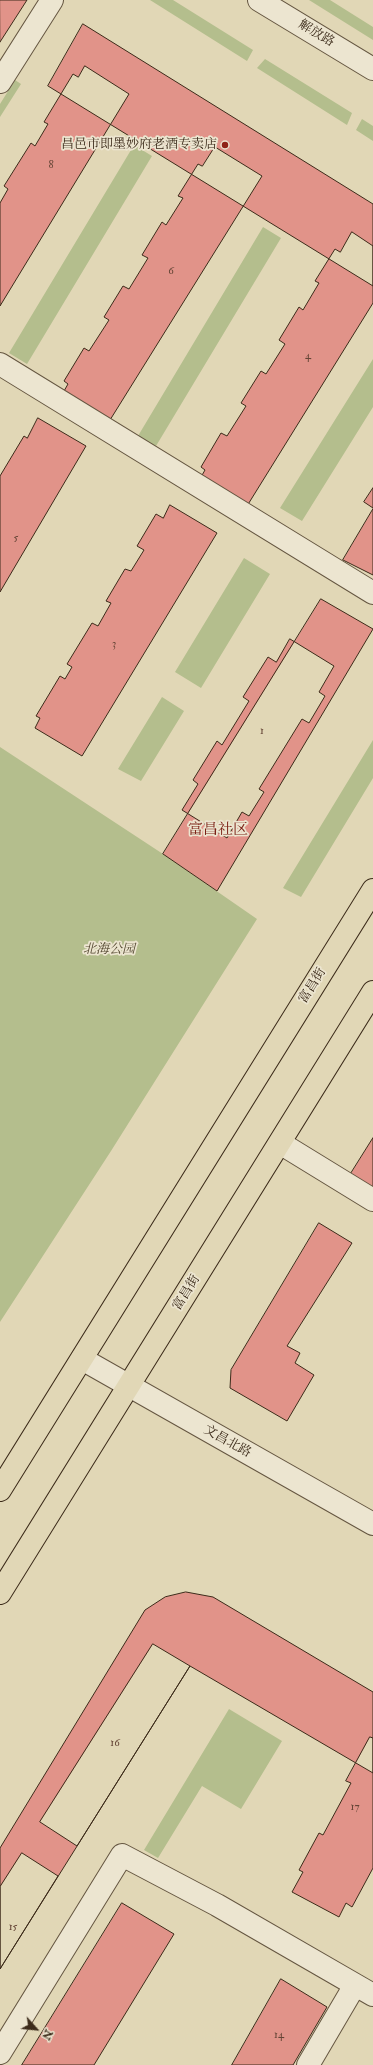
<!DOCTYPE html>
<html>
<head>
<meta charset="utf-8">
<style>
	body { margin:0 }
	#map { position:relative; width:373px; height:2065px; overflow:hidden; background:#e1d7b6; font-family:"IM FELL Double Pica",serif }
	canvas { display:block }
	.north { position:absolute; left:16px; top:2009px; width:40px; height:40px; -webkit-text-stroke:3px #ece5d0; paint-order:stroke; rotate:117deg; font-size:11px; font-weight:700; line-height:16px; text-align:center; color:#3c2b1a }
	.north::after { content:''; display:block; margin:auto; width:14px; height:18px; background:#3c2b1a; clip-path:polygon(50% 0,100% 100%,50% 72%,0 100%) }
</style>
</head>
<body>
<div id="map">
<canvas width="373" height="2065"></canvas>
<div class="north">N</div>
</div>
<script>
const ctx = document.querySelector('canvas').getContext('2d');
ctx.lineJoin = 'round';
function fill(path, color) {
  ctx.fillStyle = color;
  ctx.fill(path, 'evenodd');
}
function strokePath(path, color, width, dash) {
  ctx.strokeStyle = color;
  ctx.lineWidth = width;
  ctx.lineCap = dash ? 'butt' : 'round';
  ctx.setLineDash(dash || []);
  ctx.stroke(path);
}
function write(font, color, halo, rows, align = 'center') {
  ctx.font = font + ' "IM FELL Double Pica","Noto Serif SC",serif';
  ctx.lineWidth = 3.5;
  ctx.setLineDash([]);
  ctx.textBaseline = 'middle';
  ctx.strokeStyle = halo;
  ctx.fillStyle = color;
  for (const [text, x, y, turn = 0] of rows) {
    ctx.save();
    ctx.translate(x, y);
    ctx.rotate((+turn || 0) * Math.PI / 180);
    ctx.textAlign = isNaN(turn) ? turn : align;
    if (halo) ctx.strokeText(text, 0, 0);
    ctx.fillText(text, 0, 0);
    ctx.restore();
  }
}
fill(new Path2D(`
	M150,0H173L253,50L247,61Z
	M309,0H330L373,27V40Z
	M265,59L352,113L347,125L257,68Z
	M15,80L21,84L0,117V104Z
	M362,119L373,126V141L356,130Z
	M134,145L152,156L27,364L9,353Z
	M263,227L281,238L156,446L138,436Z
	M373,359V407L302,521L280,508Z
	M244,558L270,574L201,688L175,672Z
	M162,697L184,711L141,781L118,769Z
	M373,740V778L301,897L283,888Z
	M0,747L163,854L257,919L111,1151L0,1322Z
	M229,1709L282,1741L241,1809L202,1786L158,1858L144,1850Z`), '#b4be8d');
const building = new Path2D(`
	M0,0H27L0,42Z
	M83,24L373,204V286L48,86Z
	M85,66L129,94L0,306V203L8,189L4,186L31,143L35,146L48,124L44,122L73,74L78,77Z
	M215,147L262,176L110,420L64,391L68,384L64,381L84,348L89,351L109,320L104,317L123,286L129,289L148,258L142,255L162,222L166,225L183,198L178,196L198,164L202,166Z
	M352,232L373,246V303L247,506L201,477L205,470L201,467L221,433L227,436L246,406L241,403L261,371L266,374L285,344L279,340L299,307L303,310L319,283L315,281L335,249L340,252Z
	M38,418L86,446L0,592V476L24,436L27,438Z
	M373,488V508L364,502Z
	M170,505L217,533L82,756L35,728L40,718L36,716L60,676L65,679L72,667L67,664L92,623L98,626L111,603L106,601L125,569L131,571L144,550L137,546L156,514L163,518Z
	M373,509V575L343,560Z
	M321,599L373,629L217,891L163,854Z
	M290,639L334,666L319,692L325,696L309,723L302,719L259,789L264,792L249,816L242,812L227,838L182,810L198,784L193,780L217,741L222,745L249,701L243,697L268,657L276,662Z
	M373,1138V1189L350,1175Z
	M319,1223L352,1243L287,1346L300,1353L295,1363L314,1375L287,1421L230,1388L231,1370Z
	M186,1592L213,1597L373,1692V1773L190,1666L0,1969V1848L145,1610L165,1597Z
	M153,1644L190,1666L77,1846L40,1822Z
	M370,1737L373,1738V1868L352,1907L346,1903L339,1917L292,1892L303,1872L299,1870L319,1833L323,1835L351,1783L346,1781Z
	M22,1853L58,1876L0,1969V1887Z
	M122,1903L174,1934L94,2065H22Z
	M281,1979L327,2007L293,2065H232Z`);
fill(building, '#e19389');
strokePath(building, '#3c2b1a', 1);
const minor = new Path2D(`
	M259,0L373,69
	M0,82L52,0
	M0,364L373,593
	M280,1143L373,1200
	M82,1359L373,1524
	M0,2053L122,1855L217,1905L373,1995
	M308,2065L355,1985`);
const major = new Path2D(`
	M0,1490L373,890
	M0,1593L373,992`);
strokePath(minor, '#655641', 24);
strokePath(major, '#3c2b1a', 24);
strokePath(minor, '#ece5d0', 22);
strokePath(major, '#e1d7b6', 22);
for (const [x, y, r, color] of [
	[225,145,4,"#8f2418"]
]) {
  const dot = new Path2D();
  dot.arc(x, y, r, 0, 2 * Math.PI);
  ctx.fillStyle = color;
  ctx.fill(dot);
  strokePath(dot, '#ece5d0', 1.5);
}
write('11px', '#654536', null, [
	["8",51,166],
	["6",171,272],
	["4",308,357],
	["5",16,539],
	["3",114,645],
	["1",262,732],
	["16",115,1744],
	["17",355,1808],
	["15",13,1928],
	["14",279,2036]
]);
write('13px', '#3c2b1a', '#ece5d0', [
	["解放路",316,34,31],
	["富昌街",313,986,-58],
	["富昌街",187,1293,-58],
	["文昌北路",227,1442,29]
]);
write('13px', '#3c2b1a', '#ece5d0', [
	["昌邑市即墨妙府老酒专卖店",217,145]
], 'right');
write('italic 13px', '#544831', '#ece5d0', [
	["北海公园",109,950]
]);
write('15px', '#7a1f14', '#ece5d0', [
	["富昌社区",218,831]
]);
</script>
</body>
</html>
